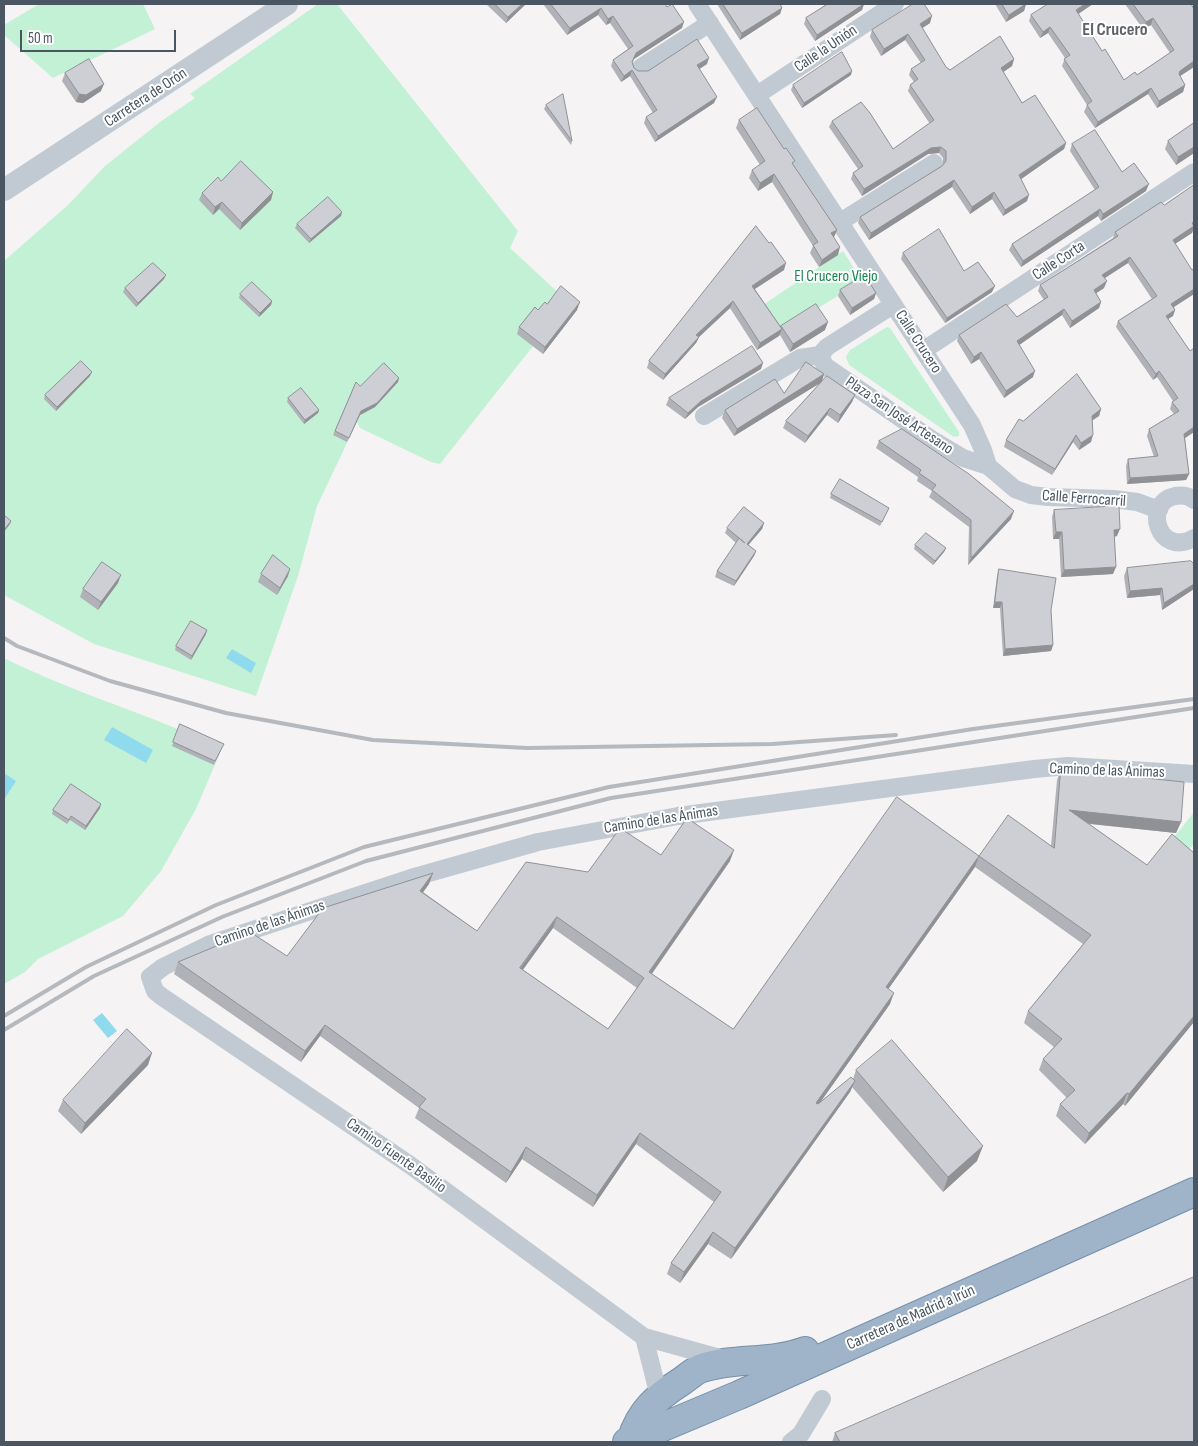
<!DOCTYPE html>
<html>
<head>
<meta charset="utf-8">
<style>
	body { margin:0 }
	#map { position:relative; width:1198px; height:1446px; overflow:hidden; background:#f5f3f3; font-family:"Sofia Sans Condensed",sans-serif }
	canvas { display:block }
	.frame { position:absolute; inset:0; border:5px solid #4a5661; pointer-events:none }
	.scale { position:absolute; left:20px; top:30px; width:156px; height:22px; box-sizing:border-box; border:2px solid #4a5661; border-top:0; padding-left:6px; font-size:15px; line-height:18px; white-space:nowrap; color:#4a5661; -webkit-text-stroke:4px #fff; paint-order:stroke }
</style>
</head>
<body>
<div id="map">
<canvas width="1198" height="1446"></canvas>
<div class="frame"></div>
<div class="scale">50 m</div>
</div>
<script>
const ctx = document.querySelector('canvas').getContext('2d');
ctx.lineJoin = 'round';
function fill(path, color) {
  ctx.fillStyle = color;
  ctx.fill(path, 'evenodd');
}
function strokePath(path, color, width, dash) {
  ctx.strokeStyle = color;
  ctx.lineWidth = width;
  ctx.lineCap = dash ? 'butt' : 'round';
  ctx.setLineDash(dash || []);
  ctx.stroke(path);
}
function write(font, color, halo, rows, align = 'center') {
  ctx.font = font + ' "Sofia Sans Condensed",sans-serif';
  ctx.lineWidth = 4;
  ctx.setLineDash([]);
  ctx.textBaseline = 'middle';
  ctx.strokeStyle = halo;
  ctx.fillStyle = color;
  for (const [text, x, y, turn = 0] of rows) {
    ctx.save();
    ctx.translate(x, y);
    ctx.rotate((+turn || 0) * Math.PI / 180);
    ctx.textAlign = isNaN(turn) ? turn : align;
    if (halo) ctx.strokeText(text, 0, 0);
    ctx.fillText(text, 0, 0);
    ctx.restore();
  }
}
fill(new Path2D(`
	M39,4H143L155,29L53,78L4,35V25Z
	M318,4H337L518,231L510,248L577,310L543,354L533,346L440,464L431,462L360,428L357,422L317,506L298,576L256,696L94,644L4,595V261L68,205L105,166L160,122L195,98L190,94Z
	M843,251L862,281L778,333L760,307Z
	M887,327L890,328L959,432V436L954,437L849,365L846,357L850,350Z
	M4,658C74,693 151,715 222,748L196,809L161,871L123,916L38,959L25,972L4,984Z
	M1194,812V844L1182,857L1168,845Z`), '#c3f1d5');
fill(new Path2D(`
	M232,649L256,663L251,673L226,658Z
	M112,727L153,750L146,763L104,740Z
	M4,773L16,781L5,798L4,797Z
	M102,1013L117,1031L108,1038L93,1020Z`), '#90daee');
const trunk = new Path2D(`
	M631,1441C640,1411 657,1397 682,1381C688,1377 695,1370 702,1368C735,1357 770,1364 805,1351
	M627,1442L739,1395L1194,1192`);
strokePath(trunk, '#7690ad', 30);
strokePath(new Path2D(`
	M697,4L972,425L983,450L988,466
	M640,68L710,23
	M757,95L895,4
	M840,222L934,163
	M893,305L827,347L820,355L825,366L931,439L963,458L988,466L1015,489L1031,495L1048,497L1114,499L1137,502L1159,510
	M924,350L1194,172
	M704,416L800,358L820,355
	M1194,500C1189,496 1182,495 1175,496C1142,503 1158,558 1194,538
	M644,1337L659,1396
	M727,1360L644,1337L410,1165L161,996L155,991L150,977L163,967L210,944L411,878L538,842L678,816L1034,769L1068,766L1194,774
	M791,1442L801,1434L822,1399`), '#c1cad2', 18);
strokePath(new Path2D(`
	M4,190L287,4`), '#c1cad2', 22);
strokePath(trunk, '#9fb4c9', 28);
strokePath(new Path2D(`
	M4,638L17,646L110,681L226,713L373,740L527,748L772,744L896,735
	M4,1016L86,967L216,905L364,847L609,787L973,729L1194,699
	M4,1030L94,976L222,917L366,861L611,798L1194,708`), '#b5b8bd', 4);
fill(new Path2D(`
	M486,4H526L506,23Z
	M543,4H665L682,28L634,59L632,63L634,68L638,71H648L707,64L699,69L714,103L655,142L644,123L646,117L653,113L630,76L621,82L611,66L613,60L628,49L610,23L606,25L598,15L567,35Z
	M717,4H780L782,8L780,14L740,40Z
	M825,4H864L862,10L815,41L804,24L806,18L826,5Z
	M995,4H1026L1024,11L1006,22Z
	M1125,4H1191L1194,9V67L1180,76L1185,85L1183,92L1157,108L1148,94L1095,128L1084,112L1087,105L1062,66L1065,58L1048,33L1040,38L1029,21L1031,15L1078,14L1102,51L1124,80L1137,75L1170,53L1151,25L1143,29Z
	M930,23L922,28L946,67L950,70L1014,59L1012,66L1003,72L1022,103L1066,143L1064,149L1021,179L1027,201L1003,216L992,199L970,214L952,187L869,240L858,223L860,217L942,166L943,164V158L939,153L928,154L862,196L851,179L853,173L858,169L829,127L832,121L893,149L930,124L908,91L910,85L914,82L909,75L911,69L921,63L905,40L881,56L870,37L872,30Z
	M65,73L101,91L83,103L76,102L62,81Z
	M851,75L802,108L791,90L793,85Z
	M546,105L572,141L571,145L544,109Z
	M739,120L793,165L837,230L834,237L838,255L819,267L810,253L813,246L772,182L758,191L749,178L752,170L760,165L736,128Z
	M1194,123V153L1176,165L1165,149L1168,141Z
	M1072,144L1122,172L1146,191L1101,221L1098,216L1021,267L1009,250L1012,244L1095,190L1070,151Z
	M221,181L273,192L271,200L240,230L219,209L213,215L199,200L202,193Z
	M1194,185V227L1192,233L1175,244L1194,294L1174,307L1175,310L1173,316L1168,319L1194,432L1185,438L1189,474L1186,480L1127,484L1126,466L1128,459L1154,457L1147,436L1149,429L1174,414L1170,409L1172,402L1173,401L1157,377L1153,380L1116,327L1118,321L1152,299L1128,263L1105,278L1104,288L1096,293L1101,302L1099,308L1070,328L1062,315L1019,345L1033,377L1004,398L979,359L971,364L957,341L959,335L1017,317L1044,300L1038,291L1040,285L1113,238L1115,232L1164,205Z
	M341,216L309,243L295,228L297,224Z
	M756,226L784,270L755,289L781,327V326L825,330L790,352L780,335L757,350L730,308L699,337L696,343L663,380L647,368L649,361Z
	M903,253L964,271L992,292L945,323L901,259Z
	M164,279L136,307L123,292L125,288Z
	M840,290L876,293L874,299L850,315L838,296Z
	M240,294L272,301L271,305L259,317L239,298Z
	M547,304L577,310L543,354L517,334L519,327L538,310Z
	M761,369L698,407L685,419L666,405L669,398Z
	M90,376L56,411L44,399L45,395Z
	M822,381L855,395L852,402L838,423L827,415L805,443L783,428L786,421L821,382L734,436L722,418L725,410Z
	M356,382L360,386L398,382L375,407L360,415L347,442L333,435Z
	M288,398L319,410L318,413L304,424L287,402Z
	M1101,409L1099,416L1092,421L1091,442L1079,450L1073,442L1052,475L1004,447L1006,440L1023,421Z
	M879,441L1011,519L968,565L969,527L929,497L932,491L917,481L918,477L876,448Z
	M831,494L889,508L880,526L830,498Z
	M1054,510L1117,536L1114,537L1113,574L1061,577L1059,539H1053L1052,517Z
	M764,523L762,529L748,545L756,551L754,556L734,586L715,577L717,571L736,543L725,533L727,528Z
	M915,545L946,548L944,552L933,565L914,549Z
	M1194,564V589L1162,610L1160,595L1127,598L1124,576L1127,568Z
	M999,569L1051,610L1053,645L1051,651L1003,656L1000,608H993L997,576Z
	M261,574L288,576L277,595L258,582Z
	M118,583L98,610L80,597L83,589Z
	M206,634L191,660L175,650L176,646Z
	M180,724L222,748L214,765L172,746Z
	M1061,769L1181,822L1176,833L1089,824L1147,865L1194,853V1022L1125,1106L1123,1104L1085,1144L1056,1116L1060,1104L1067,1098L1039,1070L1043,1059L1054,1047L1024,1023L1028,1011L1083,944L975,867L888,989L890,1004L821,1101L853,1079L856,1070L977,1161L943,1192L852,1087L850,1092L731,1259L708,1244L680,1283L667,1274L671,1263L714,1202L636,1144L593,1207L522,1159L506,1183L415,1118L419,1108L320,1036L301,1062L174,974L178,962L287,956L429,884L423,892L477,931L588,872L661,855L730,861L652,974L733,1029L979,856L1051,846L1057,780ZM553,928L637,988L608,1029L523,970Z
	M100,808L85,830L70,820L67,824L52,814L53,810Z
	M148,1065L81,1134L58,1111L63,1100Z
	M835,1433L1194,1442H832Z`), '#b0b2b7');
fill(new Path2D(`
	M522,4H526L506,23L508,17Z
	M864,4L862,10L815,41L817,35Z
	M1026,4L1024,11L1006,22L1009,15Z
	M1085,4H1093L1074,17L1076,10Z
	M601,8L598,15L567,35L570,28Z
	M782,8L780,14L740,40L742,33Z
	M613,16L610,23L606,25L608,19Z
	M932,16L930,23L918,31L920,24Z
	M1153,18L1151,25L1143,29L1146,22Z
	M684,22L682,28L634,59L629,68L636,53Z
	M1050,27L1048,33L1040,38L1043,32Z
	M908,34L905,40L881,56L884,49Z
	M709,58L707,64L695,72L697,65Z
	M1014,59L1012,66L999,75L1001,68Z
	M1194,61V67L1177,78L1180,71Z
	M632,70L630,76L621,82L624,76Z
	M852,71L851,75L802,108L804,103Z
	M104,84L101,91L83,103L76,102L79,94Z
	M1185,85L1183,92L1157,108L1159,101Z
	M1151,88L1148,94L1095,128L1098,122Z
	M717,97L714,103L655,142L658,136Z
	M1066,143L1064,149L1017,182L1019,175Z
	M941,147L939,153L928,154L862,196L864,189L931,148Z
	M1194,147V153L1176,165L1178,157Z
	M774,174L772,182L758,191L760,183Z
	M954,180L952,187L869,240L871,233Z
	M1149,184L1146,191L1101,221L1103,214Z
	M273,192L271,200L240,230L242,223Z
	M994,192L992,199L970,214L972,207Z
	M1029,195L1027,201L1003,216L1005,210Z
	M222,202L219,209L213,215L215,207Z
	M1100,209L1098,216L1021,267L1023,261Z
	M342,212L341,216L309,243L311,239Z
	M1194,222V227L1192,233L1170,247L1173,240Z
	M837,230L834,237L831,233Z
	M840,247L838,255L819,267L822,260Z
	M1130,257L1128,263L1100,281L1102,275Z
	M786,263L784,270L750,292L752,286Z
	M166,275L164,279L136,307L138,303Z
	M1107,281L1104,288L1092,296L1094,290Z
	M995,286L992,292L945,323L947,318Z
	M1194,289V294L1169,310L1171,304Z
	M876,293L874,299L850,315L852,308Z
	M272,301L271,305L259,317L260,313Z
	M733,301L730,308L699,337L696,343L663,380L665,374L696,335Z
	M580,302L577,310L543,354L545,347Z
	M1101,302L1099,308L1070,328L1072,321Z
	M1064,309L1062,315L1015,348L1017,341Z
	M1175,310L1173,316L1163,322L1166,316Z
	M828,322L825,330L790,352L793,344Z
	M782,329L779,336L757,350L760,343Z
	M981,352L979,359L971,364L974,357Z
	M763,363L761,369L698,407L685,419L688,413L701,401Z
	M1035,371L1033,377L1004,398L1006,391Z
	M1159,371L1157,377L1153,380L1156,374Z
	M92,372L90,376L56,411L57,407Z
	M824,374L822,382L734,436L737,429Z
	M399,378L398,382L375,407L360,415L347,442L361,411Z
	M855,395L852,402L838,423L840,415Z
	M830,408L827,415L805,443L808,436Z
	M1101,409L1099,416L1089,422L1092,416Z
	M319,410L318,413L304,424L305,420Z
	M1194,427V432L1182,440L1184,434Z
	M1076,435L1073,442L1052,475L1055,469Z
	M1093,435L1091,442L1079,450L1081,443Z
	M1189,474L1186,480L1127,484L1130,478Z
	M1014,511L1011,519L968,565L971,558Z
	M11,521L10,524L4,532V530Z
	M764,523L762,529L745,549L747,544Z
	M1120,529L1117,536L1111,537L1114,530Z
	M1056,532H1062L1059,539H1053Z
	M946,548L944,552L933,565L935,561Z
	M756,551L754,556L734,586L736,581Z
	M1116,567L1113,574L1061,577L1064,570Z
	M290,569L288,576L277,595L280,588Z
	M121,575L118,583L98,610L101,602Z
	M1194,584V589L1162,610L1164,603Z
	M1162,588L1160,595L1127,598L1130,591Z
	M995,602H1002L1000,608H993Z
	M207,630L206,634L191,660L192,656Z
	M1053,645L1051,651L1003,656L1005,649Z
	M101,804L100,808L85,830L86,826Z
	M1069,810L1181,822L1176,833L1065,821Z
	M734,850L730,861L645,983L649,972Z
	M979,856L975,867L882,998L886,987Z
	M433,873L429,884L416,902L420,891Z
	M557,917L553,928L516,979L520,968Z
	M894,993L890,1004L812,1114L816,1103Z
	M1194,1016V1022L1125,1106L1129,1094Z
	M325,1025L320,1036L301,1062L305,1051Z
	M152,1053L148,1065L81,1134L85,1123Z
	M855,1081L850,1092L731,1259L735,1248Z
	M1127,1093L1123,1104L1085,1144L1089,1133Z
	M640,1133L636,1144L593,1207L597,1195Z
	M983,1146L977,1161L943,1192L948,1177Z
	M526,1147L522,1159L506,1183L511,1172Z
	M713,1232L708,1244L680,1283L684,1272Z`), '#909195');
const building = new Path2D(`
	M495,4H522L508,17Z
	M551,4H665L667,7L672,4L684,22L636,53L632,62L634,68L638,71H648L697,39L709,58L697,65L717,97L658,136L646,117L657,110L632,70L624,76L613,60L633,46L613,16L608,19L601,8L570,28Z
	M723,4H780L782,8L742,33Z
	M828,4H864L817,35L806,18Z
	M913,4H924L932,16L920,24L946,67L950,70L1000,36L1014,59L1001,68L1022,103L1035,95L1066,143L1019,175L1029,195L1005,210L994,192L972,207L954,180L871,233L860,217L942,166L946,161V151L941,147L931,148L864,189L853,173L863,166L832,121L861,102L870,113L893,149L934,120L910,85L918,79L911,69L925,60L908,34L884,49L872,30Z
	M1002,4H1026L1009,15Z
	M1048,4H1085L1076,10L1102,51L1105,49L1124,80L1135,72L1137,75L1174,50L1153,18L1146,22L1133,4H1191L1194,9V61L1180,71L1179,74L1185,85L1159,101L1151,88L1098,122L1087,105L1092,101L1064,59L1070,55L1050,27L1043,32L1031,15Z
	M842,52L852,71L804,103L793,85Z
	M89,59L104,84L86,95L79,94L65,73Z
	M563,94L572,141L546,105Z
	M757,108L784,149L786,148L795,161L792,163L837,230L831,233L840,247L822,260L813,245L818,242L774,174L760,183L752,170L765,161L739,120Z
	M1194,123V147L1178,157L1168,141Z
	M1095,130L1122,172L1134,163L1149,184L1103,214L1100,209L1023,261L1012,244L1099,187L1072,144Z
	M241,161L273,192L242,223L222,202L215,207L202,193L218,177L221,181Z
	M1194,185V222L1192,223L1194,226L1173,240L1192,270L1194,269V289L1171,304L1175,310L1166,316L1190,351L1194,348V427L1184,434L1189,474L1130,478L1128,459L1158,456L1149,429L1179,411L1172,402L1178,398L1159,371L1156,374L1118,321L1157,296L1130,257L1102,275L1107,281L1094,290L1101,302L1072,321L1064,309L1017,341L1035,371L1006,391L981,352L974,357L959,335L1006,304L1017,317L1048,297L1040,285L1118,236L1115,232L1161,202L1164,205Z
	M328,197L342,212L311,239L297,224Z
	M756,226L769,243L771,242L786,263L752,286L782,329L760,343L733,301L696,335L699,337L665,374L649,361Z
	M939,229L964,271L978,262L995,286L947,318L903,253Z
	M153,263L166,275L138,303L125,288Z
	M865,275L876,293L852,308L840,290Z
	M252,282L272,301L260,313L240,294Z
	M561,286L580,302L545,347L519,327L535,307L538,310L545,302L547,304Z
	M816,304L828,322L793,344L781,326Z
	M752,346L763,363L701,401L688,413L669,398Z
	M81,361L92,372L57,407L45,395Z
	M806,362L824,374L737,429L725,410L775,379L784,393Z
	M384,363L399,378L377,403L361,411L349,438L335,431L356,382L360,386Z
	M1077,374L1101,409L1092,416L1093,435L1081,443L1076,435L1055,469L1006,440L1019,419L1023,421Z
	M827,376L855,395L840,415L830,408L808,436L786,421Z
	M301,388L319,410L305,420L288,398Z
	M902,429L969,474L1014,511L971,558V520L932,490L936,485L919,473L921,470L879,441Z
	M840,479L889,508L882,522L831,494Z
	M1119,506L1120,529L1114,530L1116,567L1064,570L1062,532H1056L1054,510Z
	M744,507L764,523L747,544L756,551L736,581L717,571L739,538L745,543L727,528Z
	M4,515L11,521L4,530Z
	M926,533L946,548L935,561L915,545Z
	M273,555L290,569L280,588L261,574Z
	M1191,561L1194,564V584L1164,603L1162,588L1130,591L1127,568Z
	M102,562L121,575L101,602L83,589Z
	M999,569L1056,578L1051,610L1053,645L1005,649L1002,602H995Z
	M191,621L207,630L192,656L176,646Z
	M180,724L224,744L215,761L173,742Z
	M1061,769L1184,782L1181,822L1069,810L1147,865L1172,834L1194,853V1016L1129,1094L1127,1093L1089,1133L1060,1104L1075,1090L1043,1059L1062,1039L1028,1011L1091,935L979,856L1008,815L1054,848Z
	M71,784L101,804L86,826L71,816L69,820L53,810Z
	M897,797L979,856L886,987L894,993L816,1103L818,1104L851,1077L855,1081L735,1248L713,1232L684,1272L671,1263L721,1192L640,1133L597,1195L526,1147L511,1172L419,1107L426,1099L325,1025L305,1051L178,962L250,932L287,956L323,908L433,873L420,891L477,931L526,862L588,872L620,828L661,855L687,818L734,850L649,972L733,1029ZM557,917L644,978L608,1029L520,968Z
	M127,1029L152,1053L85,1123L63,1100Z
	M892,1040L983,1146L948,1177L856,1070Z
	M1194,1277V1442H840L835,1433Z`);
fill(building, '#cdcfd5');
strokePath(building, '#909195', 1);
write('16px', '#4a5661', '#fff', [
	["Calle la Unión",826,49,-34],
	["Carretera de Orón",146,98,-33],
	["Calle Corta",1059,261,-33],
	["Calle Crucero",918,342,57],
	["Plaza San José Artesano",899,416,34],
	["Calle Ferrocarril",1084,499,4],
	["Camino de las Ánimas",1107,771,2],
	["Camino de las Ánimas",661,820,-9],
	["Camino de las Ánimas",270,924,-19],
	["Camino Fuente Basilio",396,1156,35],
	["Carretera de Madrid a Irún",911,1318,-24]
]);
write('16px', '#17864f', '#fff', [
	["El Crucero Viejo",836,277]
]);
write('bold 18px', '#5f6368', '#fff', [
	["El Crucero",1115,30]
]);
</script>
</body>
</html>
